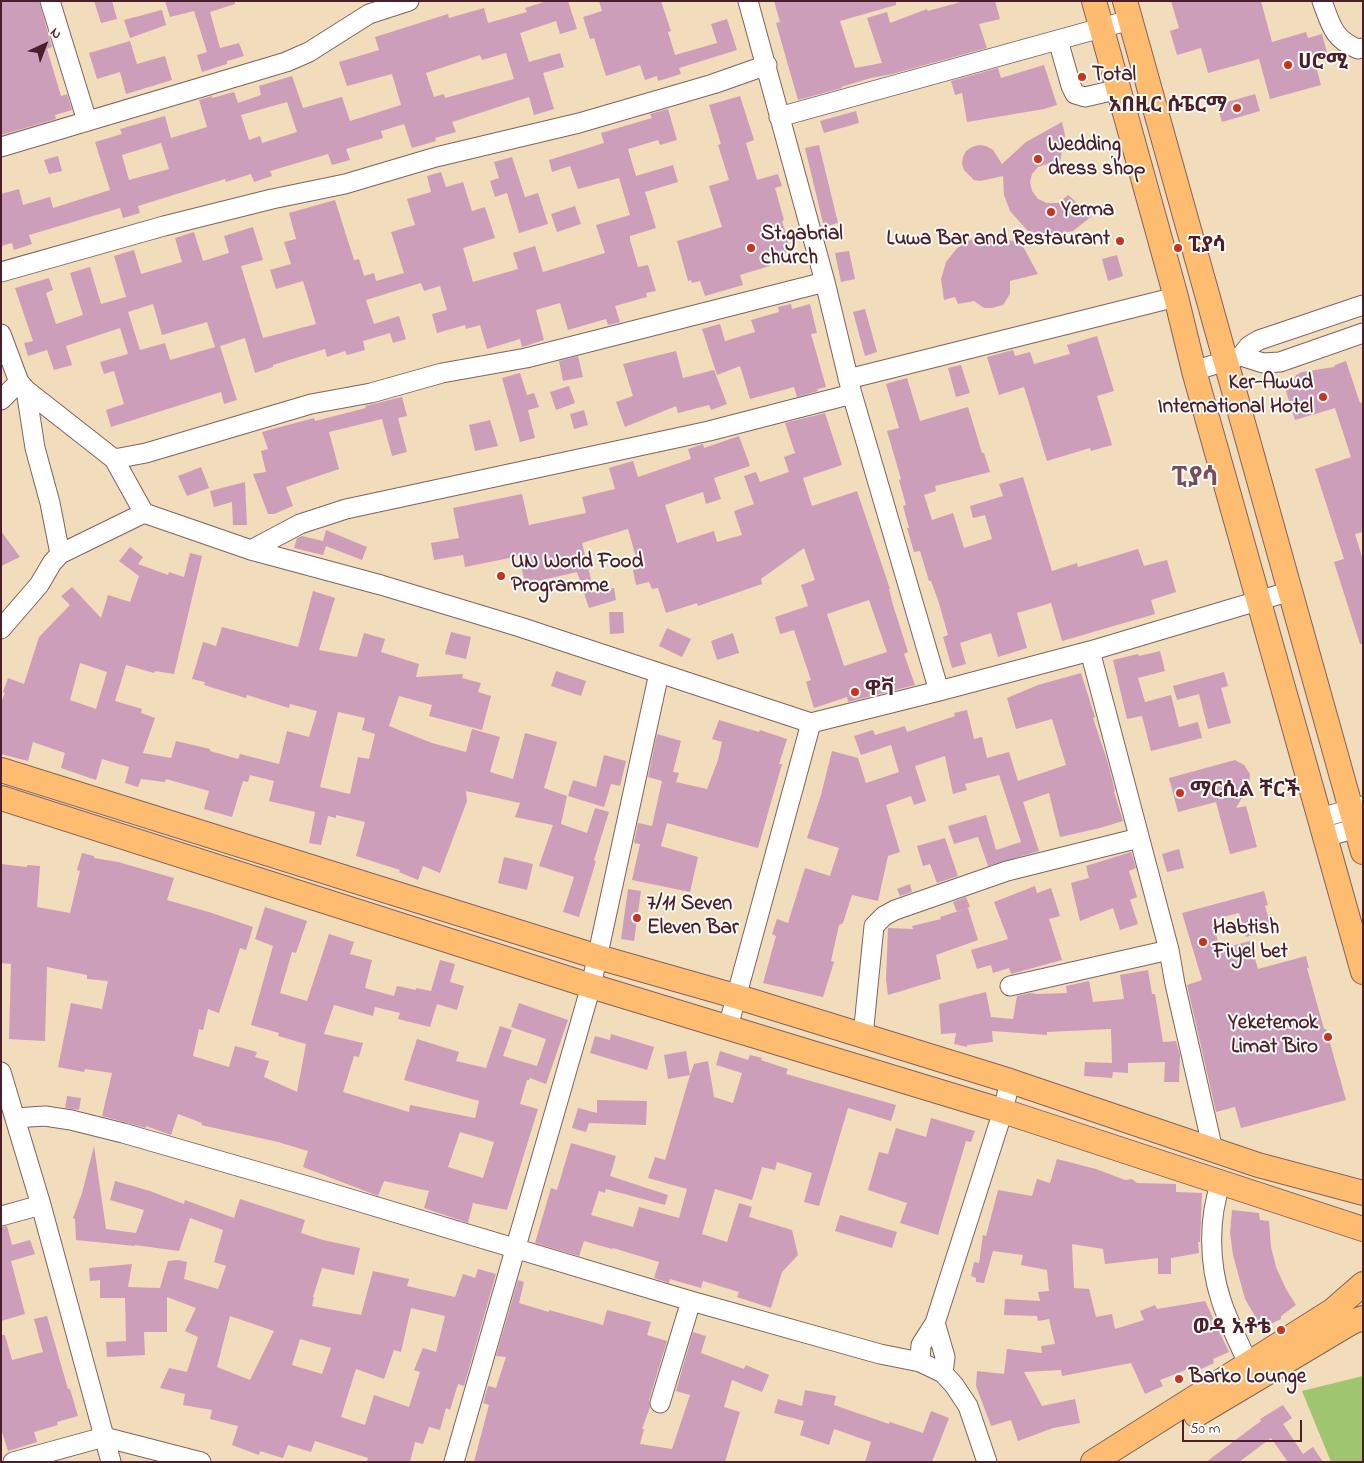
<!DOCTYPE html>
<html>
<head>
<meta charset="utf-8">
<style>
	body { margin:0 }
	#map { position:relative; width:1364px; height:1463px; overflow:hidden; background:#f1dcbc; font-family:"Indie Flower",sans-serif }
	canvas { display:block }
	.frame { position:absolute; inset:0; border:2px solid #4a1f2b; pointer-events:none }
	.north { position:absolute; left:20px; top:20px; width:50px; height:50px; -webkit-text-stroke:4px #fdfcf7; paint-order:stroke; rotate:43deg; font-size:14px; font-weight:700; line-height:20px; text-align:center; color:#4a1f2b }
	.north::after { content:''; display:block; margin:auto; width:18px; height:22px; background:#4a1f2b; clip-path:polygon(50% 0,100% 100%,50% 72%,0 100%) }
	.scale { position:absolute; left:1182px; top:1420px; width:120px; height:22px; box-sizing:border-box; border:2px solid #4a1f2b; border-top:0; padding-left:6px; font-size:15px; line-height:18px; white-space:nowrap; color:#4a1f2b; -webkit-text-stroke:4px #fdfcf7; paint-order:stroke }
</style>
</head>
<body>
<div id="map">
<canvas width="1364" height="1463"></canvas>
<div class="frame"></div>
<div class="north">N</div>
<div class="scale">50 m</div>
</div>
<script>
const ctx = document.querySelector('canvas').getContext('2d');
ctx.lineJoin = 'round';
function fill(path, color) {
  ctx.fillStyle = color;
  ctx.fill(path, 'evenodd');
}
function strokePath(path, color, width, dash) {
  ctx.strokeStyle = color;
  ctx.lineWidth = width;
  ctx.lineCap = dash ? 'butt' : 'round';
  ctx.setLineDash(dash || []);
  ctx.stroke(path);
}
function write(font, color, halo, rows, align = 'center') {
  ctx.font = font + ' "Indie Flower","Noto Sans Ethiopic",sans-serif';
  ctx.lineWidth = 4;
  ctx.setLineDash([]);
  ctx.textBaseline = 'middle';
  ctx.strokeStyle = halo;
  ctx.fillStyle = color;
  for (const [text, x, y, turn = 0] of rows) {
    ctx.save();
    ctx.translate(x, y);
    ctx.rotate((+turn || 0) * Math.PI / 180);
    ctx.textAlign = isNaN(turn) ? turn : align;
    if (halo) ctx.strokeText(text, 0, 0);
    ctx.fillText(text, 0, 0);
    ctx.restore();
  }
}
fill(new Path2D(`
	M1363,1376V1462H1331L1302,1391Z`), '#9fc570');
fill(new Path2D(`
	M1,1H39L52,47L47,49L61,96L67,94L72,110L55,115L56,119L1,135Z
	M94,1H112L117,19L101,23Z
	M165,1H235V4L210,12L220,48L239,43L244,56L227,61V64L202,72L197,55L207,52L194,11L170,17Z
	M547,1H568L577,29L560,34L556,21L520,33L529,62L560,53L564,67L543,73L554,109L534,115L529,97L452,122L456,132L435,138L436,141L412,148L404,124L381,131L383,138L346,149L350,160L332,165L328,154L270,171L272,176L254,182L251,174L226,182L225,179L138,206L140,213L123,218L120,208L29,235L32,244L14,250L12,243L1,246V194L19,189L23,205L50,197L53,208L110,190L95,142L122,134L120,129L165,116L171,138L207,127L199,100L212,96V98L234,92L238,103L261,95L259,86L292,76L303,108L342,97L350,121L401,105L392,74L347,86L339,62L379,50L375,37L448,14L449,18L484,8L488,23L527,12L525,8ZM506,53L514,79L445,98L444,94L434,97L426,73L480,55L482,60ZM287,102L297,132L262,143L260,136L249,140L241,115ZM161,143L169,169L129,180L122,155Z
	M599,1H661L671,31L668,32L675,55L717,43L711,24L727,19L737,50L679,68L681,74L658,81L657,76L645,80L640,65L606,76L594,38L590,39L583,17L602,11Z
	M774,1H896V5L840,21L855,68L882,63L867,18L887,12L890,23L927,9L928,11L964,1H995L1000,19L979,24L987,48L892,74L871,78L841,87L842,88L798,100L776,23L780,22Z
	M1171,1H1261L1272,42L1306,32L1308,38L1322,34L1328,56L1314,59L1321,85L1270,99L1259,59L1208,73L1201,48L1177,55L1170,31L1179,28Z
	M162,10L166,25L130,38L124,20Z
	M130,41L137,64L165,56L172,80L126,94L120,72L97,79L89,53Z
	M1044,65L1057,105L1044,109L967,122L962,93L955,95L951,81L998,68L1001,78Z
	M1255,94L1260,111L1222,122L1217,105Z
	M740,96L754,140L746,143L757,180L778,174L782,186L775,188L784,220L782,221L791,251L768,258L770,266L740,275L743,285L705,296L700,281L692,283L691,280L688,281L677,241L722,227L709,186L729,180L718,145L721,144L709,105Z
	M668,109L677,140L660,145L658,140L628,149L636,176L673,165L678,182L645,192L656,228L630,236V240L638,267L648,265L656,291L646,293L647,297L615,306L620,322L608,325L606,319L568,330L560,303L536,310L544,340L522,347L520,339L487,349L480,325L466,329L465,325L437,333L432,314L447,310L440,286L424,291L421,283L366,300L374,324L399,316L406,339L393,343L390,333L363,341L365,350L347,355L345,351L327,357L325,349L273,365V367L255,373L245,338L220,346L237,400L224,404L221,392L111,427L106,410L124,404L114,371L104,374L100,362L128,354L120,328L66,346L72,365L54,370L47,350L28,356L24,343L33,341L15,288L49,278L53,290L46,293L56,324L83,315L70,273L90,267L101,304L126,297L114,256L134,250L141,274L182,262L175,238L194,232L203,261L229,253L224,236L253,227L263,260L241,266L263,338L316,324L303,281L276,289L270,270L291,264L284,242L296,239L289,213L335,200L354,260L359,259L364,276L374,273L376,281L404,273L391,232L415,225L407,199L431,192L427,176L441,172L446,187L463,182L472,211L485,207L495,238L463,248L473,282L518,269L513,253L535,246L543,272L605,253L596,225L630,215L619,178L578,189L570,166L552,172L549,160L604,143L601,133L652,118L650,114ZM153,304L162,335L207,322L215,347L170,360L165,343L140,350L128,312Z
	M856,111L859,123L824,133L820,121Z
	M1062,122L1065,135L1060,162L1050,163L1038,167L1032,174L1030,182L1032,191L1038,199L1047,203H1058L1068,195L1092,216L1073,231L1053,235L1028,231L1010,211L1004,195L1003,176L980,181L974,180L964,170L962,164L963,157L966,151L972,147L979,145L986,146L993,150L1002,164L1026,142Z
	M819,145L838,223L824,227L805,148Z
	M58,156L62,171L49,174L44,160Z
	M512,157L525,197L538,193L548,224L519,233L507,193L495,197L490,181L499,178L494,162Z
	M575,206L581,224L557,232L551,214Z
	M991,236L1021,243L1038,274L1010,281V294L1003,305L992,308H984L974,301L958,304L955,297L944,300L941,279L946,262L957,248L972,239Z
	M849,251L855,279L841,282L835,253Z
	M1117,255L1123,276L1108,281L1102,259Z
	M791,304L792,309L810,304L817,333L811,334L826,387L817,389L818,391L797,397L794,387L750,399L740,366L717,375L702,329L720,324L725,341L755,332L751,320L779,312L778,307Z
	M865,309L877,352L865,356L853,312Z
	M1097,336L1114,391L1097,396L1112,445L1091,451L1090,448L1047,461L1024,387L999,395L987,357L1013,350L1015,356L1030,352L1034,364L1070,354L1067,345Z
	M676,351L683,378L714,370L727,404L711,410L709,405L678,413L676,406L625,427L616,402L633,396L623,364Z
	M578,356L583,377L563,381L559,361Z
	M1346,361L1360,403L1363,402V532L1355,534L1363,560V644H1360L1334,562L1344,559L1315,469L1351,457L1335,408L1295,420L1285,388L1292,386L1294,379L1296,375L1302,372L1334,367L1335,365Z
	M961,365L970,393L956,397L948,368Z
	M520,373L527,395L534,393L539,407L528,410L535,438L520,442L502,378Z
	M907,378L920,421L968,407L982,453H984L990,472L935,486L936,491L924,495L932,520L953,513L964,548L992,539L985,515L973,518L970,506L1003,496L999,484L1023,477L1052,571L1077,563L1078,567L1138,549L1144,566L1167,560L1176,592L1151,600L1155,614L1062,641L1051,603L1017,613L1027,648L998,657L991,633L960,643L966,664L952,668L943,637L948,635L938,600L931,581H929L920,551L914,552L907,528H909L903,506L906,505L899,480L901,479L887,431L899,428L886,384Z
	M569,386L575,403L556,410L550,392Z
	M402,397L407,416L398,418L407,452L392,456L382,419L329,432L339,469L286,487L293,506L274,514H268L253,474L266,472L261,451L268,449L262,432L314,418L315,421L366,408L365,406Z
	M584,410L588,425L574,429L570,414Z
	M825,413L842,465L803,478L812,506L857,491L890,589H889L893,605L908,652L904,654L915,685L848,702L847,697L814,708L806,682L811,680L794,630L780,634L775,617L808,606L801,585L815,580L804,548L761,579L762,584L698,606L697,603L666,613L658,588L652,589L649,582L636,585L633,570L639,568L628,529L582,543L594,592L614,588L616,600L589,608L577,572L525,584L519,556L465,567L463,555L434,560L431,543L459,538L453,508L522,494L529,525L586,513L582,497L615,489L609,468L633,461L638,477L691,459L688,449L703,444L704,448L739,436L750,466L714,478L721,499L706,504L703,492L665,505L677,543L714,531L717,542L742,535L734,511L754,504L744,476L756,472L760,482L789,472L784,457L795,453L785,423ZM869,600L887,652L844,666L827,614Z
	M490,420L498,446L475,451L469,425Z
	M201,467L209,488L187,496L178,476Z
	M245,482L247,525H233L232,502L214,507L210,491Z
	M326,530L367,547L362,560L326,546L323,555L294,548L297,538L302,536L323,541Z
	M1,531L20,557L1,566Z
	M130,547L143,557L138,564L168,575L169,572L184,577L190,553L202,556L174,674L155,671L154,673L126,665L115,701L142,709L141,713L155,718L143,753L171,758L176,741L210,749V751L238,759L240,754L279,764L287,731L309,737L317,711L290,704L289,708L247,695L246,698L204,685L205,682L192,679L203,642L216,646L222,627L298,647L313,591L335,598L319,650L357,657L364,633L385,639L381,652L419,664L416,677L463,674L462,678L481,683L478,692L491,696L482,730L429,716L432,705L399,696L389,726L432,743L466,752L472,729L500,737L490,772L513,779L525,733L557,742L544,788L567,796L561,824L587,833L595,808L609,812L594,860L596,861L579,917L563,912L574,877L539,866L553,825L515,817L520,803L466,791L467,801L440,873L423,866L418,880L399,872L400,870L356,856L365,822L336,815V818L328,816L321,845L309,843L315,812L269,801L274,781L250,775L248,782L243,781L232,817L204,809L209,791L166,779L165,782L141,779L138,787L125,783L129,767L102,759L96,780L61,768L65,753L33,742L28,761L1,754V703L5,693L3,692L8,678L24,684L39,637L70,605L61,596L72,587L101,618L108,595L130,602L139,576L119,561ZM80,663L107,672L96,709L70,700ZM338,712L365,718L362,730L375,734L369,759L358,757L350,794L320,787Z
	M609,612H623L624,633L610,634Z
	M667,628L691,639L682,657L659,646Z
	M451,632L471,637L466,659L445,654Z
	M733,633L739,653L717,660L711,641Z
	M1160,651L1165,671L1138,678L1145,702L1171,695L1179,727L1198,722L1202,738L1151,751L1142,716L1127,719L1113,660L1138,654L1139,656Z
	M556,671L586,681L581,696L551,686Z
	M1224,672L1228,686L1221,688L1231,723L1208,729L1199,694L1177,700L1173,686Z
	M1081,673L1095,717L1093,718L1108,763L1115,791L1114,792L1123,821L1100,828L1060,837L1049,793L1023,802L1039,851L988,866L978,837L954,844L948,826L986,815L996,850L1021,842L999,775L965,784L967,790L953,794L945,756L915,766L926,801L914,805L911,796L886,805L900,852L888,856L878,901L852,895L843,923L839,925L831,961L834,962L823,997L763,983L776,936L772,934L777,919L788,923L805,868L830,876L839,848L807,838L821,795L832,751L858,758L866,783L899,772L891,745L861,755L854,736L873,730L875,735L905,726L907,732L955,716L954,713L967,710L974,739L982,737L987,758L1009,752L1018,781L1066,765L1052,719L1016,729L1007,698L1038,685Z
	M719,720L759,732L760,730L787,739L779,764H782L758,848L667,823L661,846L698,857L690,892L632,880L640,844L634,843L638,823L652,826L662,781L648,777L657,734L681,741L673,772L679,773L676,782L707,789L718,760L722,742L712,739Z
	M604,755L626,761L620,786L611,784L604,807L568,796L573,780L596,787Z
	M1235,760L1244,765L1250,774L1249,786L1236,808L1246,806L1257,847L1230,854L1216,802L1178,812L1169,778Z
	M945,838L958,876L937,883L930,864L923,866L917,846Z
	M1179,849L1184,868L1167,872L1162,854Z
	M1131,852L1136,868L1129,871L1137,897L1130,900L1138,924L1120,930L1113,908L1080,921L1071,883L1089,878L1086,866Z
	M82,853L94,856V858L118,862L174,878L167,900L212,913L253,927L246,950L240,948L219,1013L208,1009L203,1030L199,1029L193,1056L229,1067L235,1046L257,1052L255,1057L269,1061L264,1077L297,1092L306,1044L278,1036L279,1033L251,1025L273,946L255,939L265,907L307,921L296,953L292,952L280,993L307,1001L329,934L354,942L350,954L372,960L365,988L394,996L397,986L416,990V988L431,991L440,960L455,964L450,982L464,986L457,1010L437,1004L430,1027L398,1019L400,1013L375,1007L373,1016L334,1005L324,1034L363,1043L359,1057L354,1056L343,1092L409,1112L410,1105L475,1118L479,1101L404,1080L417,1039L459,1052L456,1061L486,1068L500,1026L512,1030L503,1056L537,1066L546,1039L511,1027L519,1003L568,1020L546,1084L530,1078L529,1080H527L520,1104L538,1109L507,1210L473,1203L468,1223L424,1208L429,1191L384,1181L378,1196L303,1167L308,1151L278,1142L201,1125L202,1123L178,1114L171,1135L146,1126V1128L102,1116L112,1073L85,1069L84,1072L58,1067L71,1003L102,1009L108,981L87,979V975L47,967L45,1041L9,1039L11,964L1,963V864L27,867V865L40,866L37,907L70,913L80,871L77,870ZM460,1132L494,1142L483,1178L448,1167Z
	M504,857L533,864L527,890L498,883Z
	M910,884L912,892L900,896L897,889Z
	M1035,886L1037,893L1051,888L1060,916L1049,919L1062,960L1011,974L1009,968L993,973L991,965L977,969L971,950L1008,939L994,902Z
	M628,889L641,891L634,941L621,939Z
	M1264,891L1268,905L1265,906L1272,930L1246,937L1239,913L1212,920L1220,949L1250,941L1258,969L1306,956L1309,968H1307L1324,1029H1326L1346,1100L1241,1128L1235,1107L1216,1112L1187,985L1202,980L1182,913Z
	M966,897L970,907L957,912L953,902Z
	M968,908L978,940L936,955L941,979L888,995L886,979L888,928L913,929L912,926L941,919L940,917Z
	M1148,970L1152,994H1155L1163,1042L1176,1041L1180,1055L1179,1082H1164L1165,1062L1128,1063V1073L1113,1072L1112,1078L1084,1076L1085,1062L1112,1063L1111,1029L1047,1032V1035L992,1031L993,1042L967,1045V1047L954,1044L956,1033L941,1034L939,1004L986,992L991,1017L1013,1019L1017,996L1030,993L1037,994L1067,993L1066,986L1089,981L1093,1002L1124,999L1120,975Z
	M611,1034L654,1047L647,1070L590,1053L595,1036L610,1040Z
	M686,1051L690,1075L694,1064L708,1061L714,1097L733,1103L742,1073L716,1065L720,1051L748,1060L750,1055L762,1058L761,1060L788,1069L786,1074L896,1105L891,1121L848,1108L819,1206L804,1202L812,1173L777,1162L775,1170L762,1167L752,1200L715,1189L702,1234L727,1242L739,1203L752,1207L749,1217L792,1230L798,1255L782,1272L771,1308L737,1297L739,1292L703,1281L701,1288L670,1279L669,1283L654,1278L659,1262L613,1248L612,1249L584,1241L579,1256L535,1243L551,1188L557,1190L571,1143L616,1156L610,1176L668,1195L665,1205L606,1189L605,1193L599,1191L591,1215L633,1227L639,1207L679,1218L687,1189L648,1178L655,1157L665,1160L690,1075L668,1079L664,1055Z
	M67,1096L81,1098L79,1110L65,1108Z
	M597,1100L647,1101L646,1125L589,1123L586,1132L572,1128L578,1108L597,1113Z
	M931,1118L975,1131L971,1142L966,1141L938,1235L900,1223L907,1203L868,1190L879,1152L888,1154L896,1128L926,1137Z
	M94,1146L106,1229L136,1233L144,1210L110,1200L115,1181L150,1191L184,1204L185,1200L234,1218L240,1199L305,1220L301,1233L323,1240L360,1248L354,1275L322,1268L313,1297H314L312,1306L361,1315L373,1271L409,1279L407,1286L455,1297L463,1274L475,1278L478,1269L496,1274L464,1386L458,1384L450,1410L446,1408L440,1430L429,1427L423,1444L415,1442L410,1462H367L368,1458L315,1441L311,1452L288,1445L283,1458L260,1451L259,1455L232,1445L238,1426L210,1419L212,1410L183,1405L185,1394L160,1388L169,1368L187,1372L198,1337L185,1331L196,1308L167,1297V1332H144L145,1355L107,1357L106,1342L126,1341L125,1298H100V1280L90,1281L89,1268L132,1264L128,1287L160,1288L168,1261L178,1260L187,1262L184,1279L218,1289L226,1266L214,1262L223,1230L190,1218L179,1251L135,1245V1246L76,1240L75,1219L73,1218L82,1193ZM411,1308L445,1316L436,1352L423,1348L414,1370L420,1372L409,1407L374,1395L365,1425L341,1417L356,1369L384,1379L394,1350L401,1352ZM230,1316L274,1331L250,1380L217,1367ZM300,1339L331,1348L322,1374L292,1365Z
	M1057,1159L1096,1169L1125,1180L1132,1179L1137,1183L1176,1184V1192L1202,1193L1200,1242H1198L1199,1253L1171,1258V1274H1158V1258L1105,1264L1103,1249L1072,1244L1074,1288L1089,1289L1096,1317L1112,1314L1115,1329L1144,1320L1140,1311L1155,1305L1157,1309L1205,1301L1229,1352L1213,1359L1214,1363L1195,1372L1193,1367L1160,1380L1163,1386L1145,1394L1131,1363L1062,1376L1061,1370L1024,1372L1042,1406L1075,1399L1080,1423L1053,1428L1018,1441L1011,1420L991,1426L976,1386L977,1371L1004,1374L1007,1349L1042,1353L1041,1346L1055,1344L1049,1319L1038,1321L1037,1316L1004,1315L1005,1299L1040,1301L1038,1292L1049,1291L1047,1270L1021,1265L1023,1255L993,1251L984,1283L976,1282V1278L971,1276L974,1262L979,1263L983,1235L986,1236L998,1190L1032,1196L1037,1179L1050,1183Z
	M1232,1210L1259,1213L1260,1220L1269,1221L1271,1247L1276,1267L1286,1289L1296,1305L1281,1316V1319L1262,1328L1245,1299L1233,1255L1230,1233Z
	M840,1215L897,1232L892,1248L835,1231Z
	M7,1226L12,1245L30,1240L35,1254L11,1261L25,1314L1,1321V1227Z
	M518,1280L524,1282L519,1303L549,1312V1310L603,1325L607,1310L626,1315L651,1322L647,1335L667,1341L649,1400L650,1407L642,1429H644L640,1444L672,1449L690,1395L676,1391L693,1332L706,1336L701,1353L744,1369L746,1365L769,1375L762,1392L732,1380L724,1407L740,1412L725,1462H474L489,1405L483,1403L488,1386L496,1388L506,1357L496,1356Z
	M47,1316L68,1389H70L78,1416L57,1422L58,1425L34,1432L37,1442L8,1451L1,1429V1335H5L12,1360L43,1352L34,1319Z
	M805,1390L836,1396L834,1405L889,1424L890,1422L923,1433L931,1411L949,1418L932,1462H865L871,1442L834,1429L829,1445L800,1435L804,1421L774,1413L778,1399L802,1406Z
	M1283,1405L1292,1418L1283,1424L1303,1454L1313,1447L1323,1462H1288L1271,1438L1239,1462H1206L1261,1421L1260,1419Z`), '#cd9eba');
const minor = new Path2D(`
	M50,1L87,121
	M748,1L825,282L852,394L939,691
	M1322,1C1331,25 1333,39 1358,49L1363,48
	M1058,40L1071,86L1075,94L1085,97L1119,89
	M779,117L1130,20
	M1,147L286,62L309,52L369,14L409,1
	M1,272L164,226L272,199L345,184L436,157L579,123L713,84L767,65
	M1,334L19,382L26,390L114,459L144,513L251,550L381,585L520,627L811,723L939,691L1090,651L1291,591
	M1241,356L1263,363L1280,362L1363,333
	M1194,371L1241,356L1249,346L1259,340L1363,305
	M848,379L1176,297
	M26,390L35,448L50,503L60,554
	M1,400L19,382
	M114,459L146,453L311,404L371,393L442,373L526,358L825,282
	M251,550L300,524L346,509L709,431L852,394
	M1,629L39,585L52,563L60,554L144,513
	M1090,651L1169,950L1175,984L1213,1150
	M1320,818L1363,806
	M1326,837L1363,826
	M1010,986L1169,950
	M728,1027L811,723
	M863,1036L874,926L884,916L895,910L1007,871L1139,838
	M1,1072L41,1205L111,1462
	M15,1118L45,1116L71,1120L123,1133L307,1186L691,1301L880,1354L920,1362L943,1373L954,1385L968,1406L987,1462
	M1221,1182C1208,1219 1209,1263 1221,1300C1228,1322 1239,1342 1248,1364
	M1,1216L41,1205
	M935,1323L945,1357L943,1373
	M920,1362L921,1345L935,1323L1003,1111L1010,1081
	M660,1403L691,1301
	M13,1462L104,1437L201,1462
	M454,1462L591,986L659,673`);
const major = new Path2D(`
	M1094,1L1176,297L1194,371L1363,972
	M1125,1L1363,852
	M1,770L598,957L735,996L1010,1081L1258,1165L1363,1193
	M1,798L591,986L1003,1111L1363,1229
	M1196,1415L1352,1322L1363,1318
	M1093,1462L1332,1311L1363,1284`);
strokePath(minor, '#84615e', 21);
strokePath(major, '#84615e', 26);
strokePath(minor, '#fff', 19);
strokePath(major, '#febc70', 24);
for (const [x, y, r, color] of [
	[1288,65,5,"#c8321e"],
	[1082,77,5,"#c8321e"],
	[1237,108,5,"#c8321e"],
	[1038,159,5,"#c8321e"],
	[1051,212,5,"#c8321e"],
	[1120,241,5,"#c8321e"],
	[751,248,5,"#c8321e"],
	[1178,248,5,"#c8321e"],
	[1323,397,5,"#c8321e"],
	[501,576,5,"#c8321e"],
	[855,692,5,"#c8321e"],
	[1180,793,5,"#c8321e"],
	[637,918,5,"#c8321e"],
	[1203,942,5,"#c8321e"],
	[1328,1037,5,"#c8321e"],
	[1281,1330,5,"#c8321e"],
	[1179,1379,5,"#c8321e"]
]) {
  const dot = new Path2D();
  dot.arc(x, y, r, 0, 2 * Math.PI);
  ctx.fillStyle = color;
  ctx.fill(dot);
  strokePath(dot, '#fdfcf7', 2);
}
write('bold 21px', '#4a1f2b', '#fdfcf7', [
	["ሀሮሚ",1298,65],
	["Total",1092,77],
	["አበዚር ሱፔርማ",1227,108,"right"],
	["Wedding",1048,147],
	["dress shop",1048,171],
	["Yerma",1061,212],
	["St.gabrial",761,236],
	["church",761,260],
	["Luwa Bar and Restaurant",1110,241,"right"],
	["ፒያሳ",1188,248],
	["Ker-Awud",1313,385,"right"],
	["International Hotel",1313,409,"right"],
	["UN World Food",511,564],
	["Programme",511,588],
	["ዋቫ",865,692],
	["ማርሲል ቸርች",1190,793],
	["7/11 Seven",647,906],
	["Eleven Bar",647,930],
	["Habtish",1213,930],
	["Fiyel bet",1213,954],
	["Yeketemok",1318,1025,"right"],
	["Limat Biro",1318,1049,"right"],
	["ወዳ አቶቴ",1271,1330,"right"],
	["Barko Lounge",1189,1379]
], 'left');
write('bold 26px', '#784b5d', '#fdfcf7', [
	["ፒያሳ",1195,481]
]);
</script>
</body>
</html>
